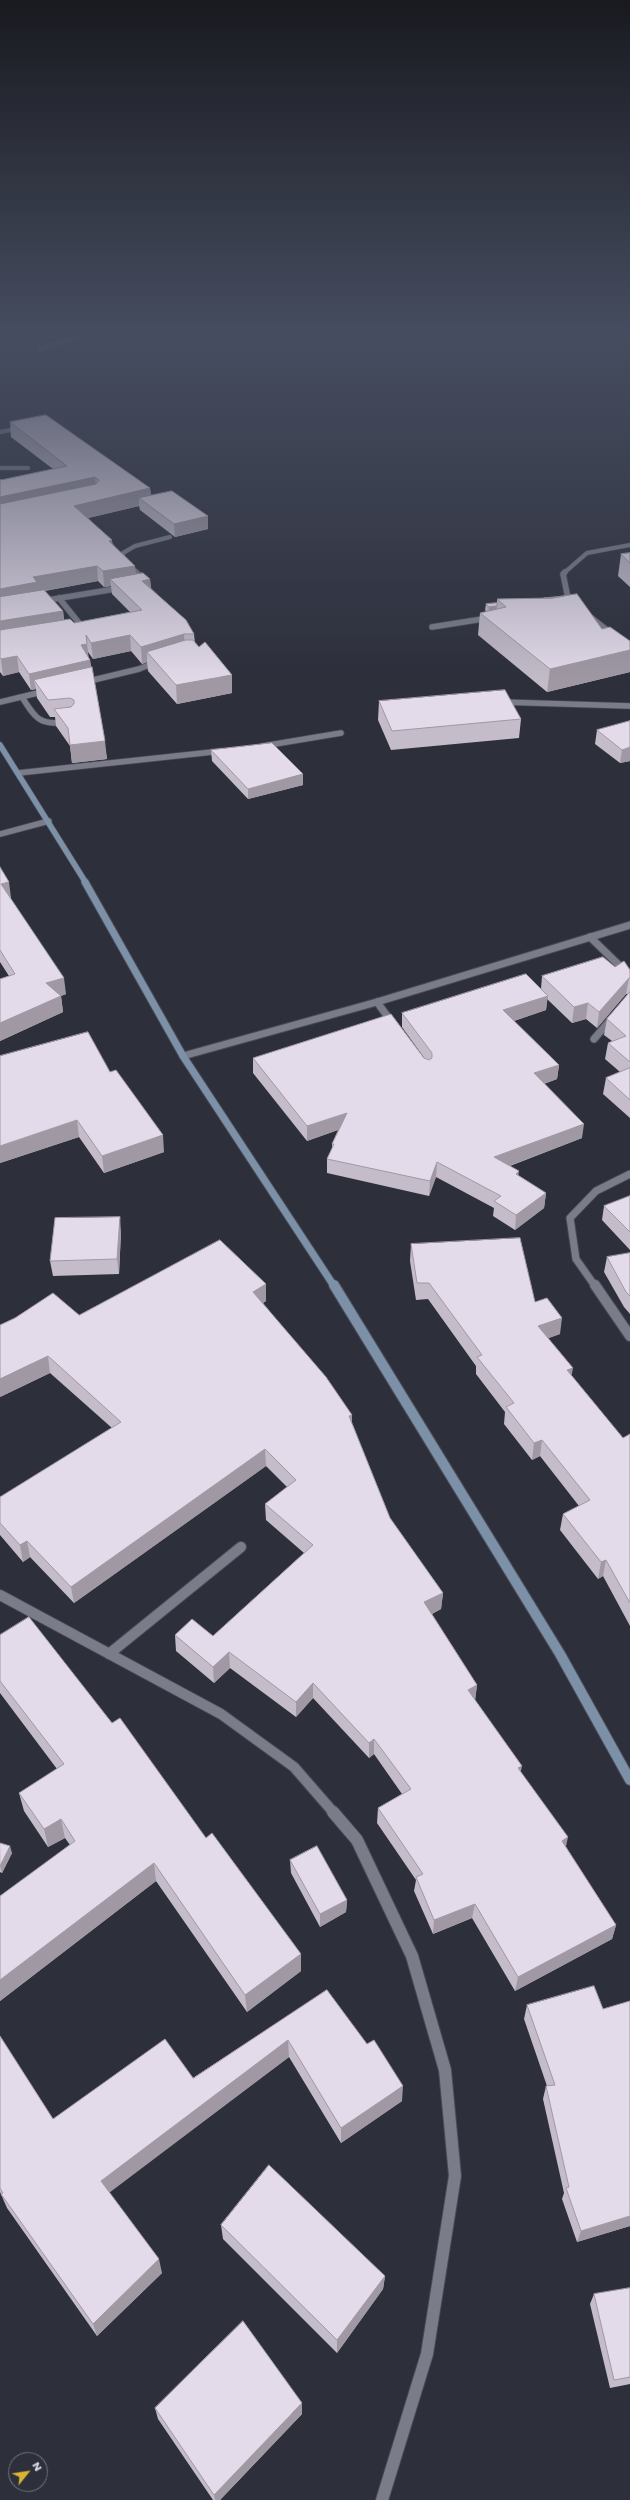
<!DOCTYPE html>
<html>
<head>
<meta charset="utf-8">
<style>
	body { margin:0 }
	#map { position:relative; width:630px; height:2500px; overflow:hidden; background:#2d2f3b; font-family:Poppins,sans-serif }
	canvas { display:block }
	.north { position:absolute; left:8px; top:2452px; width:40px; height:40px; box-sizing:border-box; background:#2d2f3b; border:1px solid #73747f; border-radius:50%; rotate:60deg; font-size:11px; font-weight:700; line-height:16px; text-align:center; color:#dbdce4 }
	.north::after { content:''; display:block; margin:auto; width:14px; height:18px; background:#d9b334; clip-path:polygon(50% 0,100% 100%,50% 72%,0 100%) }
</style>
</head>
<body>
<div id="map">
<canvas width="630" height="2500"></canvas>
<div class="north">N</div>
</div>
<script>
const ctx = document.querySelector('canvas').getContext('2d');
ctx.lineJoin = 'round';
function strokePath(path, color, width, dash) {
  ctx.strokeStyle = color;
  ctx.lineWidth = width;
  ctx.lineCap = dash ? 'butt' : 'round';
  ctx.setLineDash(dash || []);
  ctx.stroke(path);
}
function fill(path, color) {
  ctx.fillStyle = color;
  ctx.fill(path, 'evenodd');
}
const laneFar2 = new Path2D(`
	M40,349L81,335
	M0,432L21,428
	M0,468H28
	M137,573L123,557V553L135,546L170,537`);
const laneFar1 = new Path2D(`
	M136,572L144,581
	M59,598L79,623L73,630
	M432,627L489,618
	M85,682L139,669L156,662
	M22,697C35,718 40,726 66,722
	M0,702L46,691
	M501,702L630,706
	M263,746L341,733
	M18,773L222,751`);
const lane = new Path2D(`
	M590,937L621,967L630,981
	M377,1002L393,1024
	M594,1039L612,1018`);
const streetFar4 = new Path2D(`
	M564,573L587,553L630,545`);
const streetFar3 = new Path2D(`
	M565,572L563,574L568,598L574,604
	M42,601L121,588
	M589,616L612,634
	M0,834L49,821`);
const streetFar2 = new Path2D(`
	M183,1056L377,1002L630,925
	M595,1286L576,1259L570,1218L596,1191L630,1174`);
const streetFar1 = new Path2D(`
	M595,1285L630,1336
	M0,1595L221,1714L294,1767L334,1813
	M109,1654L241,1547`);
const street = new Path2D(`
	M333,1812L357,1840L412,1956L445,2070L455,2176L427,2354L382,2500`);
const secondaryFar2 = new Path2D(`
	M0,745L86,883`);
const secondaryFar1 = new Path2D(`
	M85,882L183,1056L334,1286`);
const secondary = new Path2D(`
	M334,1285L560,1654L630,1780`);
strokePath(laneFar2, '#494a54', 5);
strokePath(laneFar1, '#494a54', 7);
strokePath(lane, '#494a54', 9);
strokePath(streetFar4, '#494a54', 5);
strokePath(streetFar3, '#494a54', 7);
strokePath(streetFar2, '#494a54', 9);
strokePath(streetFar1, '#494a54', 12);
strokePath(street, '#494a54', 14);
strokePath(secondaryFar2, '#494a54', 7);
strokePath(secondaryFar1, '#494a54', 9);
strokePath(secondary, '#494a54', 12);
strokePath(laneFar2, '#7a7c8a', 4);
strokePath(laneFar1, '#7a7c8a', 5.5);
strokePath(lane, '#7a7c8a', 7);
strokePath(streetFar4, '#7a7c8a', 4);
strokePath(streetFar3, '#7a7c8a', 5.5);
strokePath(streetFar2, '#7a7c8a', 7);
strokePath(streetFar1, '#7a7c8a', 10);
strokePath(street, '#7a7c8a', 12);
strokePath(secondaryFar2, '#7c90a8', 5.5);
strokePath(secondaryFar1, '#7c90a8', 7);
strokePath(secondary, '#7c90a8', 10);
fill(new Path2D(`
	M10,422L150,488L151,495L208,516V529L175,537L140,510L139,506L88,518L113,544L136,574L150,579L151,588L194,634L195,643L232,693L177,704L148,671L147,662L142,664L131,651L93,659L88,652V657L90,660L91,667L107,759L72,763L70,746L56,726L55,717H50L37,698L36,689L31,690L19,672L3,676L0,672V479L1,480L53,469L11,437ZM98,581L104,587L111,586L112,594L130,612L74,623L64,620L63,611L45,591Z
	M630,553V587L618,576L621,554Z
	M497,599L602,629L630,641V672L547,692L478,635L480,613L487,612L485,610L486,604L497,603Z
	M379,701L521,719L519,738L391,750L378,720Z
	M630,721V761L620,763L595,744L597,730Z
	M211,750L303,785L248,799L212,761Z
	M0,867L11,898L10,899L66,994L61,996L63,1012L0,1041V979L9,976L0,962Z
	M615,967L630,969V967V1118L603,1094L606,1078L620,1072L605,1059L608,1043L612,1041L604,1035L607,1019L628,994H626L597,1028L586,1019L572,1023L547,999L546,1010L514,1021L559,1065L557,1079L544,1084L582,1138L510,1166L519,1176L546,1193L544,1208L515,1230L493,1216L494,1208L436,1177L429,1196L327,1173V1159L332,1149V1144L338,1130L307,1141L253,1073V1058L425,1059L402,1027V1013L541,989L542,976Z
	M0,1056L110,1072L164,1152L104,1173L79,1137L0,1163Z
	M630,1196V1250L602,1220L604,1206Z
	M121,1232L119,1274L53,1276L50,1261Z
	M411,1244L535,1302L560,1334L548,1338L572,1376L623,1438L630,1434V1626L603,1576L598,1579L560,1530L563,1514L579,1506L540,1456L532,1460L504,1424L505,1412L476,1374V1366L428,1299L416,1300L410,1261Z
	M630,1253V1314L624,1307L604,1272L607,1257Z
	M266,1284V1301L263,1303L352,1415V1423L390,1518L443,1593L441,1609L432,1614L477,1685L475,1700L521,1773L566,1847L616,1925L612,1939L515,1991L472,1918L433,1934L414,1891L416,1880L377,1823L378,1808L402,1794L374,1754L369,1758L313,1698L296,1717L230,1668L214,1683L176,1651L175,1635L213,1636L304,1553L266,1520L265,1504L287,1487L266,1466L74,1603L30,1557L23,1562L0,1535V1497L112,1428L50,1373L0,1397L79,1315Z
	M0,1635L301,1971L247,2012L156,1881L0,2001V1896L70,1845L65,1838L48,1847L24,1811L19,1793L57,1769L0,1693Z
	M0,1843L12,1853L2,1873L0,1872Z
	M290,1860L347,1900L346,1912L320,1927L291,1873Z
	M327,1990L402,2101L341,2143L289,2057L109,2192L162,2273L97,2336L7,2208L0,2192V2036L53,2119L193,2078Z
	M630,2001V2226L577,2242L562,2199L564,2193L543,2099L546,2086H547L524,2019L527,2005L603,2009Z
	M221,2225L385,2276L383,2289L337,2353L223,2239Z
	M630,2288V2384L610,2388L590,2304L594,2294Z
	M155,2408L302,2414L220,2500H213L158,2419Z`), '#c4bcc9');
fill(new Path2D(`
	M95,477L96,492L0,512V497Z
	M150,488L151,503L139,498V506L76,521L74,506Z
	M208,516V529L175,537L174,524Z
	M112,540L114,555L109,541Z
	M97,566L98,581L38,592L0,605V589L33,577Z
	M135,566L137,581L110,579L111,586L104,587L103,571Z
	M150,579L151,595L142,581Z
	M497,606L496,612L488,614L489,607Z
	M63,611L65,627L0,638V621Z
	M184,634L185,650L147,652V662L142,664L141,647Z
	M130,635L131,651L93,659L91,643Z
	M87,644L89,660H90L92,676L34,680L36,689L31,690L29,674L81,645Z
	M630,650V672L547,692L550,669Z
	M17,656L19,672L3,676L1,659Z
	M232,675V693L177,704L176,685Z
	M105,741L107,759L72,763L70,745Z
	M630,747V761L620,763L622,750Z
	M303,774V785L248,799V789Z
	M9,882L11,898L3,900L1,884Z
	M64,978L66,994L61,996L63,1012L0,1041V1023L46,983Z
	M629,978L626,994L597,1028L599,1012Z
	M548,996L546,1010L502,1025L503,1010Z
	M588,1003L586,1019L572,1023L574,1007Z
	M559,1065L557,1079L532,1088L534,1073Z
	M347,1113L346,1127L307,1141V1126Z
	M77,1120L79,1137L0,1163V1146Z
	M584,1124L582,1138L493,1172L494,1157Z
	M163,1135L164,1152L104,1173L102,1156Z
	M437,1162L436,1177L429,1196L430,1181Z
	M519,1171L517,1185L516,1174Z
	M546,1193L544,1208L515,1230L516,1215Z
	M120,1217L121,1232L119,1274L117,1259Z
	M266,1284V1301L253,1308V1292Z
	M562,1318L560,1334L536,1343L538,1326Z
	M48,1356L50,1373L0,1397V1379Z
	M573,1368L570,1384L567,1370Z
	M352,1415V1432L349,1416Z
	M542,1440L540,1456L532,1460L534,1443Z
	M265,1449L266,1466L74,1603L71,1587Z
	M27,1541L30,1557L23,1562L20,1545Z
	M606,1560L603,1576L598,1579L601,1562Z
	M443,1593L441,1609L423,1618L424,1602Z
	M229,1652L230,1668L214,1683L213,1667Z
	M313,1683V1698L296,1717V1702Z
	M477,1685L475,1701L468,1690Z
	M374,1739V1754L369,1758V1743Z
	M522,1766L519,1781L518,1768Z
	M61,1819L65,1838L48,1847L44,1829Z
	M568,1837L565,1851L562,1841Z
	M10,1846L12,1853L2,1873L0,1866Z
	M154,1863L156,1881L0,2001V1980Z
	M347,1900L346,1912L320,1927V1914Z
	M475,1904L472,1918L433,1934L434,1920Z
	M616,1925L612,1939L515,1991L518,1977Z
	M301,1954V1971L247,2012L245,1995Z
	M288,2040L289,2057L105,2196L101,2181Z
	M403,2086L402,2101L341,2143V2128Z
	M630,2216V2226L577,2242L581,2231Z
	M159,2259L162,2273L97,2336L93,2324Z
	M385,2276L383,2289L337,2353V2340Z
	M302,2403V2414L220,2500H215L214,2495Z`), '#a099a4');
const building = new Path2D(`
	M46,415L150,488L74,506L112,540L109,541L135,566L103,571L97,566L33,577L37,582L0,589V504L96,484L99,480L95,477L0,497V479L1,480L67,466L10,422Z
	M172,491L208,516L174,524L139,498Z
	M630,553V563L621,554Z
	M143,573L150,579L142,581L186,620L194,634H184L141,647L130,635L91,643L86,635L87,644L81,645L90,660L29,674L17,656L1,659L0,658V630L70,619L74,623L142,610L110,579Z
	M44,590L63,611L0,621V597Z
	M577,594L602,629L610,627L630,641V650L550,669L480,613L506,607L497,599L552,598Z
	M564,596L552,598H544Z
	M497,603V606L489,607L486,604Z
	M186,640H193L199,647L205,642L232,675L176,685L147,652Z
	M92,667L105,741L70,745L68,728L54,709L71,707L74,704V700L70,698L48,700L34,680Z
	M505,690L521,719L392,731L379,701Z
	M630,721V747L622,750L597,730Z
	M272,743L303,774L248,789L211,750Z
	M0,867L9,882L1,884L64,978L46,983L61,996L0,1023V979L15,974L0,950Z
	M603,957L615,967L624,961L630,970V978H629L599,1012L588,1003L574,1007L542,976Z
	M526,974L548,996L503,1010L559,1065L534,1073L584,1124L494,1157L519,1171L516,1174L546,1193L516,1215L494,1201L501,1196L437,1162L430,1181L327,1159L334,1144H332L347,1113L307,1126L253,1058L391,1014L424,1058L429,1060L432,1058V1053L402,1013Z
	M630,992V1062L608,1043L626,1036L607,1019Z
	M88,1032L110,1072L116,1070L163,1135L102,1156L77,1120L0,1146V1056Z
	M630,1068V1100L606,1078Z
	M630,1196V1232L604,1206Z
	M120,1217L117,1259L50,1261L55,1218Z
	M520,1238L535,1302L547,1298L562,1318L538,1326L573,1368L567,1370L623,1438L630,1434V1603L606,1560L601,1562L563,1514L590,1500L542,1440L534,1443L506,1407L514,1403L477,1357L482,1355L429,1283H417L411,1244Z
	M220,1240L266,1284L253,1292L326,1377L352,1415L349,1416L390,1518L443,1593L424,1602L477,1685L468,1690L522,1766L518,1768L568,1837L562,1841L616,1925L518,1977L475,1904L434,1920L416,1877L423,1874L378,1808L411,1789L374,1739L369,1743L313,1683L296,1702L229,1652L213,1667L175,1635L192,1619L213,1636L313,1545L265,1504L296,1480L265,1449L71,1587L27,1541L20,1545L0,1523V1497L121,1422L48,1356L0,1379V1325L15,1318L53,1293L79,1315Z
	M630,1253V1296L626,1292L607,1257Z
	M29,1617L112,1723L120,1718L206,1838L212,1833L301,1954L245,1995L154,1863L0,1980V1896L75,1841L61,1819L44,1829L19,1793L64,1764L0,1681V1635Z
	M0,1843L10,1846L0,1866Z
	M317,1846L347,1900L320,1914L290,1860Z
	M594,1986L603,2009L630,2001V2216L581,2231L566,2188L569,2187L546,2086L555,2085L527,2005Z
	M327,1990L367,2044L374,2040L403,2086L341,2128L288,2040L101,2181L159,2259L93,2324L1,2194L3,2193L0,2188V2036L53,2119L165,2039L193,2078Z
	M269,2165L385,2276L337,2340L221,2225Z
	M630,2288V2377L614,2380L594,2294Z
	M243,2321L302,2403L214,2495L155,2408Z`);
fill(building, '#e4dbea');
strokePath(building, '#a099a4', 1);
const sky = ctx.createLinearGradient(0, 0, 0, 685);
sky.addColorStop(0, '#191a20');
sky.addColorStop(0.49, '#464d60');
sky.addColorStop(1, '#464d6000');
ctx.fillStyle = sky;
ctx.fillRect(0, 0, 630, 685);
</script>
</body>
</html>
